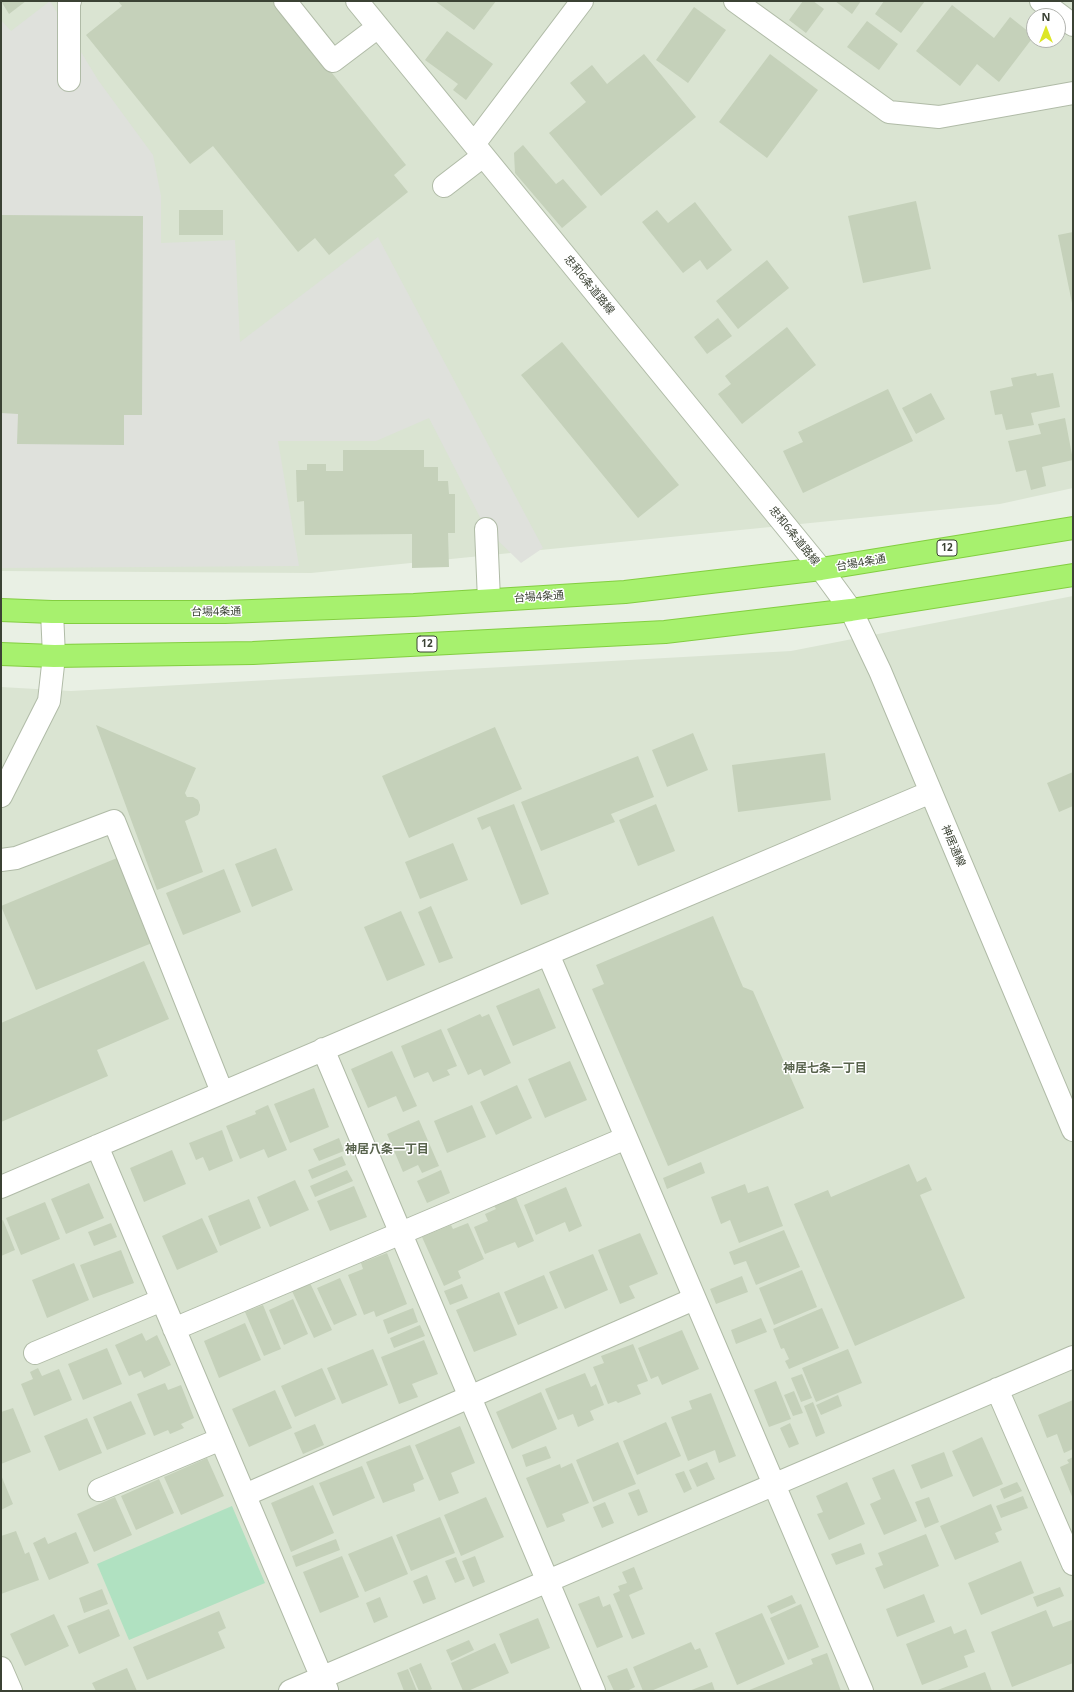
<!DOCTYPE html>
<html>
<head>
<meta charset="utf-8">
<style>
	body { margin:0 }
	#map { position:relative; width:1074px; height:1692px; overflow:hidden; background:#e9f0e4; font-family:"Noto Sans",sans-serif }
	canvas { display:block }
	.frame { position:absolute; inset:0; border:2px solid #3b4234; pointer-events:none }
	.north { position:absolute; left:1026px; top:8px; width:40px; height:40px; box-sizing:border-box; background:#fff; border:1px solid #b1b3ae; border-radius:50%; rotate:0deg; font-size:11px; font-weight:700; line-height:16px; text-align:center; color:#3b4234 }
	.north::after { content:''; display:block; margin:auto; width:14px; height:18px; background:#dde625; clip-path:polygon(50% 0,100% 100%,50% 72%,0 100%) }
</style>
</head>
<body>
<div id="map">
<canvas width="1074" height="1692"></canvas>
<div class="frame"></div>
<div class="north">N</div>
</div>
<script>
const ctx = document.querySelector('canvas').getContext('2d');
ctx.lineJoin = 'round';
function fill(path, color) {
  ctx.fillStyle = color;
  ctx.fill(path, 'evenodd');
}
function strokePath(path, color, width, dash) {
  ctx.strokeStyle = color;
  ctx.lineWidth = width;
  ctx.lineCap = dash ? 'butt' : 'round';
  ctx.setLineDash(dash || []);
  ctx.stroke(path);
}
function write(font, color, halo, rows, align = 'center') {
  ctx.font = font + ' "Noto Sans","Noto Sans JP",sans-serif';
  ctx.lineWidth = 3;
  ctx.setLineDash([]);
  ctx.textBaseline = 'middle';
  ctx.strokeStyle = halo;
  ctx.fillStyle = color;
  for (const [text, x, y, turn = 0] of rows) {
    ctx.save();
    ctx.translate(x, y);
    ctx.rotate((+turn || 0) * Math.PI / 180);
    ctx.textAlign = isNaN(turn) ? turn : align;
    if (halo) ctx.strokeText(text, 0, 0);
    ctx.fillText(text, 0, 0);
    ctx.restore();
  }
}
fill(new Path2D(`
	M1,1H1073V488L1000,504L311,573L1,571ZM1034,16H1058V40H1034Z
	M1073,596V1691H1V687L71,691L791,651Z`), '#dae4d2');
fill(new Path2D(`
	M232,1506L265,1583L129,1640L97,1564Z`), '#b0e1c1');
fill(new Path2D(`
	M50,1L98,80L153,155L161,196V243L235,240L240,342L378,237L543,548L521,563L486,529L429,418L376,441H278L299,566L1,568V20L11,31Z`), '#dfe1dc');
fill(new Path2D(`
	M1,1H26L9,14Z
	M118,1H274L406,165L394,175L408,192L329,255L315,238L298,252L213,146L190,164L86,35L122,6Z
	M435,1H496L474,30Z
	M803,1H813L824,9L806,33L789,20Z
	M835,1H861L852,14Z
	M884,1H925L901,33L875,14Z
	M952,5L994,38L1010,17L1034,36L999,82L977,64L960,86L916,51Z
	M694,7L726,30L688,83L656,60Z
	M867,21L898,44L879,70L847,47Z
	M447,31L493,64L466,100L453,90L458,84L425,60Z
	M644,54L696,117L601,196L549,133L586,102L570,83L592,65L607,84Z
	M770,54L818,90L767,158L719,122Z
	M523,145L556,184L563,179L587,207L562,228L515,173L514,153Z
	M916,201L931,269L863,283L848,216Z
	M695,202L732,250L707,270L700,260L683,273L642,222L657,210L668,223Z
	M179,210H223V235H179Z
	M1,215L143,216L142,415H124V445L17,444L18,414L1,413Z
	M1073,232V303H1072L1058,235Z
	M767,260L789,288L738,329L716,301Z
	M718,318L732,336L707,354L694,337Z
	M787,327L816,365L742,424L718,394L731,384L725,376Z
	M562,342L679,485L638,518L521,375Z
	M1036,373L1037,376L1053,373L1060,407L1031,413L1034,425L1006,430L1002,414L995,415L990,391L1013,386L1011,378Z
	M888,389L913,441L803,493L783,451L803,442L798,432Z
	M931,393L945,419L916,434L902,408Z
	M1065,418L1073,460L1042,467L1046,486L1031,490L1026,470L1016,472L1008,441L1041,434L1038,424Z
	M343,450H424V467H438V481H448L449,494H455V533H448L449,567L412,568V534L305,535L304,501L297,502L296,470H307V464H326V471H343Z
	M96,725L196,768L185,793L187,797H193L198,800L200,805V810L198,815L185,821L203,872L157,890Z
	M495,727L522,789L409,838L382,776Z
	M693,733L708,770L667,787L652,750Z
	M825,753L831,800L738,812L732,765Z
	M638,756L654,797L611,814L615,822L541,851L521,802Z
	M1073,772V806L1059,812L1047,783Z
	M514,804L549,894L521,905L490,826L482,830L477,818Z
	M656,804L675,851L638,866L619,820Z
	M453,843L468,880L420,899L405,862Z
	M276,848L293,890L252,907L235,864Z
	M117,858L152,943L36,990L1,906Z
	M224,869L241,912L183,935L166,893Z
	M431,906L453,958L439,963L418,912Z
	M401,911L425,965L387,981L364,927Z
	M713,916L743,987L753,991L804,1108L668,1166L592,989L604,984L596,965Z
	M144,961L169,1019L97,1050L108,1076L1,1122V1023Z
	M539,988L556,1028L513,1046L496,1006Z
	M480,1014L482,1017L489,1014L511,1063L484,1076L481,1069L468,1075L447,1029Z
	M441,1029L457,1066L447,1070L450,1075L433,1082L428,1072L414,1078L401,1046Z
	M392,1051L417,1106L403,1112L396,1096L368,1108L351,1069Z
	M570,1061L587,1100L545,1118L528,1079Z
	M517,1085L532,1118L496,1135L480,1102Z
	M314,1088L329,1127L290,1143L274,1104Z
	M268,1105L287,1150L268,1158L264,1149L240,1159L226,1126L256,1114L255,1111Z
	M472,1105L486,1137L447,1153L434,1121Z
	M419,1120L439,1166L422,1173L418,1165L403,1172L387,1134Z
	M222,1130L233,1161L209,1171L203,1157L196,1160L189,1143Z
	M339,1138L344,1151L319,1161L313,1149Z
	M172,1150L186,1184L144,1202L130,1168Z
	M342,1156L346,1165L312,1179L308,1170Z
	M701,1162L705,1173L667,1189L663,1178Z
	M909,1164L917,1182L926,1177L932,1190L920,1195L965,1298L855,1346L794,1204L828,1190L831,1197Z
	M347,1170L353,1181L315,1197L310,1186Z
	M441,1170L450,1193L427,1203L417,1181Z
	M295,1180L309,1210L270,1227L257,1197Z
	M89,1183L104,1218L66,1234L51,1199Z
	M745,1184L748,1193L768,1186L783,1226L739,1243L730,1220L721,1224L711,1197Z
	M354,1186L367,1217L330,1231L317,1201Z
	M566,1187L582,1226L569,1232L565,1222L536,1235L524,1205Z
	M515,1195L534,1241L518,1248L515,1242L485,1254L474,1227L488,1221L485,1214L496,1209L493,1204Z
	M249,1199L261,1228L220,1246L208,1216Z
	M45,1202L60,1239L21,1255L6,1218Z
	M202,1218L218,1252L177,1270L162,1236Z
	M3,1220L15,1250L1,1256V1221Z
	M111,1223L117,1237L94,1246L88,1232Z
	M468,1223L484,1259L458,1271L461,1278L444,1286L422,1237L451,1225L453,1229Z
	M784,1230L800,1267L756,1285L746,1261L734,1265L729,1252Z
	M640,1233L658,1274L629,1286L635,1298L620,1304L598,1250Z
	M121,1250L134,1283L93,1298L80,1265Z
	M387,1253L407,1304L376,1317L374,1311L364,1315L348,1275L363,1269L361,1263Z
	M593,1254L608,1290L565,1309L549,1272Z
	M74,1263L89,1300L47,1318L32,1280Z
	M802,1270L817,1307L774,1325L759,1288Z
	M544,1275L558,1308L518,1325L504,1292Z
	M742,1276L748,1292L716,1304L710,1289Z
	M340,1278L357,1315L334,1325L317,1288Z
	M310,1283L332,1330L314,1338L292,1291Z
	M462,1284L468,1298L450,1305L444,1291Z
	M499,1292L517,1335L474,1352L456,1310Z
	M293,1299L308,1334L284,1345L269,1310Z
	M263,1305L281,1349L264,1356L245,1312Z
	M413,1308L418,1322L388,1334L383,1320Z
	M822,1308L839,1348L789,1369L785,1361L789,1359L784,1348L781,1349L773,1329Z
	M761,1318L767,1332L736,1344L731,1330Z
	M245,1323L261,1360L219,1378L204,1341Z
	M420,1325L425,1336L394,1348L390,1338Z
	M682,1330L699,1369L662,1385L658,1376L651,1379L638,1348Z
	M142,1333L146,1341L157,1335L171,1365L144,1378L141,1371L129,1376L115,1345Z
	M424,1340L438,1374L412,1384L418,1397L399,1404L381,1357Z
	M633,1344L648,1381L637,1385L641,1394L618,1403L616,1401L608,1404L593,1367L604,1363L601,1356Z
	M107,1348L122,1384L83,1400L68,1364Z
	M373,1349L388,1385L342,1404L327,1368Z
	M848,1349L862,1383L816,1402L802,1368Z
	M38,1368L42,1376L59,1369L72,1400L34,1416L21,1384L33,1379L30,1372Z
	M322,1368L336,1399L295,1417L281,1386Z
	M585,1373L591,1387L596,1384L604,1405L590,1411L594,1420L578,1427L573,1414L558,1420L545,1389Z
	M802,1374L812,1398L801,1402L791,1378Z
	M776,1381L791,1419L769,1427L754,1390Z
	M165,1383L168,1390L181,1385L194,1418L181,1424L184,1428L170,1434L168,1430L154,1436L137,1394Z
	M275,1390L292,1428L249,1447L232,1409Z
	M794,1391L803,1413L793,1416L784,1395Z
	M541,1392L557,1429L512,1449L496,1412Z
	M711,1393L736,1456L719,1463L715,1450L688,1461L671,1417L692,1409L689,1401Z
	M838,1395L842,1406L821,1415L816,1405Z
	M1073,1400V1449L1064,1453L1057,1434L1047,1438L1038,1415Z
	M131,1401L146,1434L107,1450L93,1417Z
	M813,1402L825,1433L816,1437L804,1406Z
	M13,1408L31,1452L1,1464V1412Z
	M87,1418L102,1453L59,1471L44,1436Z
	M666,1422L681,1456L637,1475L623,1441Z
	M790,1423L799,1444L789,1448L780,1428Z
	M315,1424L324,1445L303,1454L294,1433Z
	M460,1426L475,1463L451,1473L459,1493L439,1501L415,1445Z
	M982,1437L1003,1484L973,1497L952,1451Z
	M618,1442L636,1484L593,1502L576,1460Z
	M410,1445L424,1479L413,1484L415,1491L383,1503L366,1462Z
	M546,1446L551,1458L526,1467L522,1455Z
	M944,1452L953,1476L921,1489L911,1465Z
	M1073,1457V1499L1060,1467L1069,1463L1067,1460Z
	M207,1458L224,1496L181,1515L164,1477Z
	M707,1462L715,1479L697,1487L689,1470Z
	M572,1463L589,1503L562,1514L565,1521L547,1528L526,1478L560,1464L561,1468Z
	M362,1466L375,1498L333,1516L319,1483Z
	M894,1469L917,1521L884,1535L870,1504L881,1499L872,1478Z
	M684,1471L692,1489L684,1493L675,1474Z
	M1,1475L13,1504L1,1510Z
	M159,1479L174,1513L136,1530L121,1496Z
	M847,1482L865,1524L829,1540L817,1514L823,1512L816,1496Z
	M1017,1482L1022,1491L1004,1499L1000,1489Z
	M313,1485L334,1533L291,1552L271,1503Z
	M639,1489L648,1512L638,1516L628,1493Z
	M1023,1496L1028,1508L1001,1518L996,1506Z
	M115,1497L132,1535L94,1552L77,1514Z
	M486,1497L504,1537L461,1556L444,1515Z
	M929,1497L939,1522L925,1528L915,1502Z
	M605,1502L614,1523L602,1528L593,1507Z
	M991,1504L1002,1530L995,1533L999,1542L955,1560L940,1526Z
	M440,1517L455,1553L411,1571L396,1535Z
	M16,1531L25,1554L29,1552L39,1580L1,1594V1536Z
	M76,1532L89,1563L49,1580L33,1543L45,1537L48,1544Z
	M926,1534L939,1566L884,1589L875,1568L883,1565L878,1553Z
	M392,1536L408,1574L365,1592L348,1554Z
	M336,1539L340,1550L296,1567L292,1556Z
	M861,1543L865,1554L836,1565L831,1554Z
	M342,1556L359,1597L320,1613L303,1572Z
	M475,1556L485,1582L473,1587L462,1561Z
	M456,1557L465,1579L455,1583L445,1561Z
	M1021,1561L1034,1593L981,1615L968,1583Z
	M634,1567L643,1589L629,1595L645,1634L632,1639L613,1594L620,1591L618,1586L627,1583L622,1572Z
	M427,1575L436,1599L423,1604L413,1581Z
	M1060,1587L1064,1596L1037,1607L1033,1597Z
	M102,1589L108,1604L84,1613L79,1598Z
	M924,1594L935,1622L897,1637L886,1609Z
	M792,1595L796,1603L771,1614L767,1606Z
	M599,1596L603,1607L610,1604L623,1637L597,1648L578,1604Z
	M380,1597L388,1617L374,1623L366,1603Z
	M801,1604L819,1647L788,1660L770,1618Z
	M109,1609L120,1636L79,1654L67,1626Z
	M1046,1610L1053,1627L1072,1620L1073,1663L1012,1687L991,1632Z
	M219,1611L226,1628L218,1632L225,1648L147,1680L133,1647Z
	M762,1613L785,1664L737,1685L715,1633Z
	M54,1614L69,1646L25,1666L10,1634Z
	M538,1618L550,1648L511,1664L499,1634Z
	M951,1626L954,1634L966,1629L975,1652L964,1656L968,1667L922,1685L906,1644Z
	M469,1640L474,1650L451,1661L446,1650Z
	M691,1642L695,1650L700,1648L708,1667L651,1691H643L633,1667Z
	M495,1643L509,1673L468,1691H463L451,1663Z
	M827,1653L841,1691H747L813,1664L811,1659Z
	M421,1663L432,1689L428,1691H419L409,1668Z
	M127,1668L137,1691H96L92,1683Z
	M627,1668L635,1687L627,1691H614L607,1676Z
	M408,1669L417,1691H404L397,1673Z
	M985,1672L992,1691H935Z
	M712,1682L715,1691H689Z`), '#c5d1ba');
const minor = new Path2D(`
	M285,1L333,61L378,27
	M357,1L821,569L851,610L880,671L1073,1130
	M735,1L889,112L939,117L1073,93
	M1041,1L1073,25
	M69,80V2L70,1
	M474,144L582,1
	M444,186L483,156
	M486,529L489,600
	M1,796L49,701L54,656L52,612
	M1,860L16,858L114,821L222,1092
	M548,954L862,1691
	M323,1049L594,1691
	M97,1146L327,1690
	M1,1187L548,954L931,792
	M174,1329L626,1138
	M35,1353L162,1300
	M997,1389L1073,1564
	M99,1490L221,1439
	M245,1495L694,1299
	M1,1668L11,1691
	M290,1691L1073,1357`);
const highway = new Path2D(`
	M1,610L52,612H225L414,605L625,592L821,569L1073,528
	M1,654L54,656L253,653L665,632L851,610L1073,575`);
strokePath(minor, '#b0bba7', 24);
strokePath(highway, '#83ce40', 24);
strokePath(minor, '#fff', 22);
strokePath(highway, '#a7f16e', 22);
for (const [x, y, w] of [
	[947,548,20],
	[427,644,20]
]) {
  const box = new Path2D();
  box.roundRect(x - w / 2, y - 8, w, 16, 3);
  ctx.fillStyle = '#fff';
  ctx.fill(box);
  strokePath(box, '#3b4234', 1);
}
write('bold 10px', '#3b4234', null, [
	["12",947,548],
	["12",427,644]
]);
write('11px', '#3b4234', '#fff', [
	["忠和6条道路線",589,285,51],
	["忠和6条道路線",794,536,51],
	["台場4条通",861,563,-10],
	["台場4条通",539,597,-4],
	["台場4条通",216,612,-1],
	["神居通線",953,846,67]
]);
write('bold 12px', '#58634d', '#fff', [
	["神居七条一丁目",825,1069],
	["神居八条一丁目",387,1150]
]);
</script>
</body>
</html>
